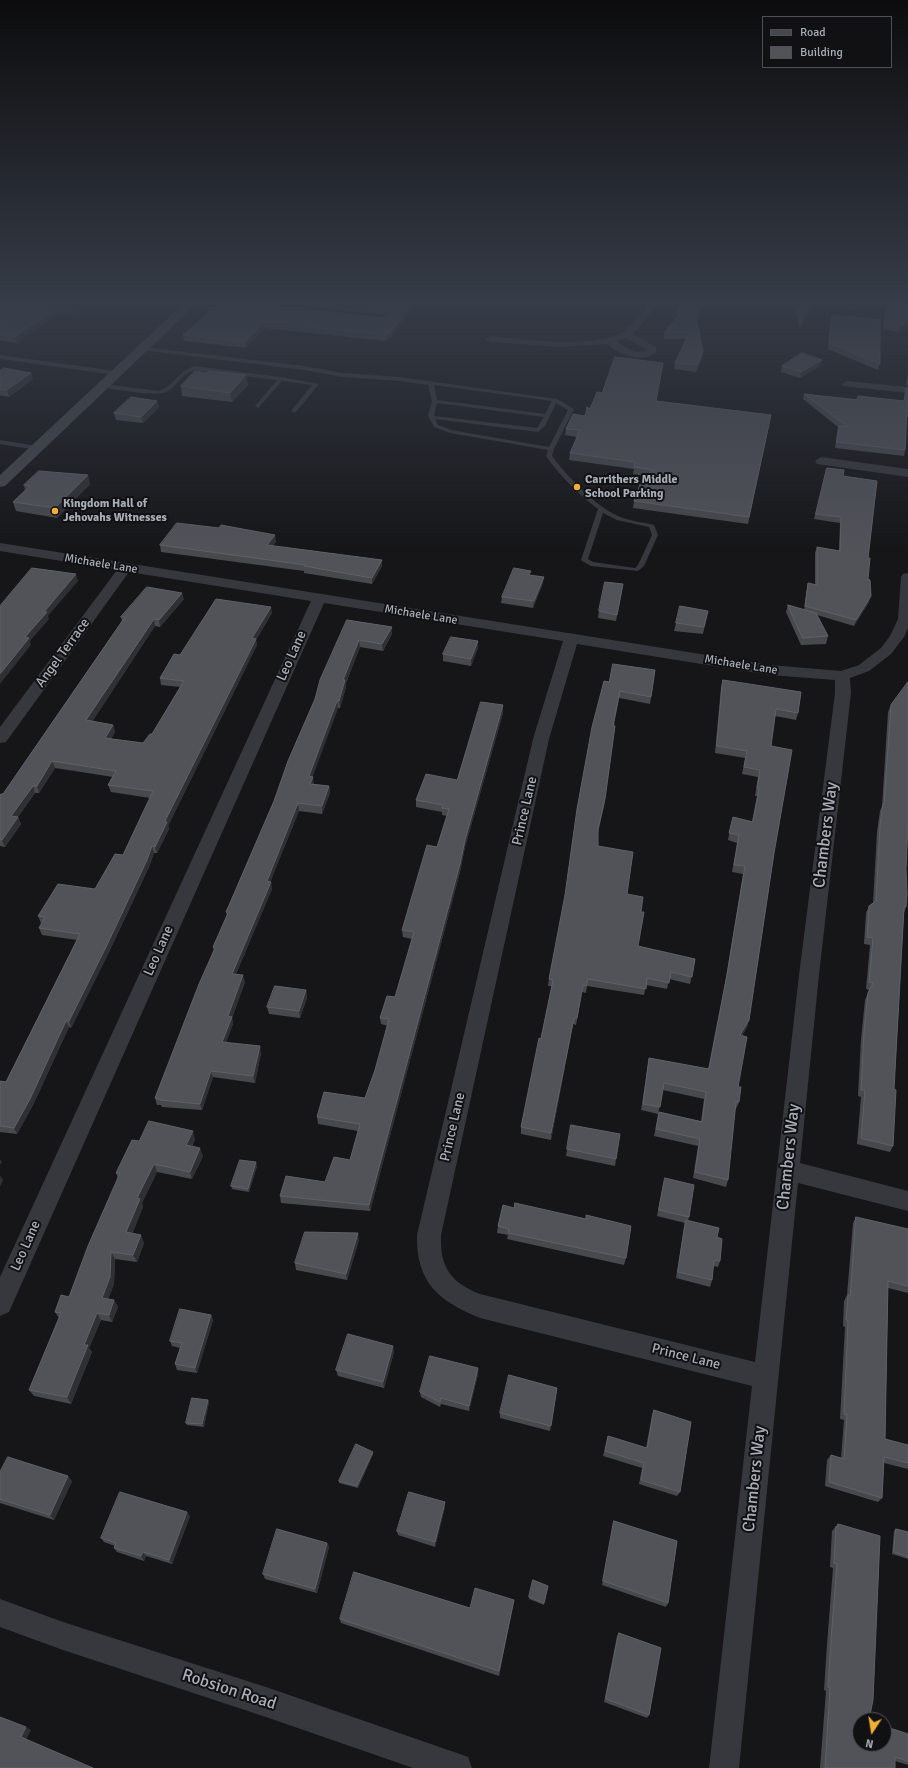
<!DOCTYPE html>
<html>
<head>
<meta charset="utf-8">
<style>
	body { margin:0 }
	#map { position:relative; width:908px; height:1768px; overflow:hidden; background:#161618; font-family:Signika,sans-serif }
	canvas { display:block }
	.legend { position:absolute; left:762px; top:16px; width:130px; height:52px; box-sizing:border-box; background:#111113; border:1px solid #4d4f55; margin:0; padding:5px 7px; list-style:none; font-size:12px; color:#a8adb8 }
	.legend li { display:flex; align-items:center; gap:8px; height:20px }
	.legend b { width:20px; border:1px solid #4d4f55 }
	.north { position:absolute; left:852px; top:1712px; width:40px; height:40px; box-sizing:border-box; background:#111113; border:1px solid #4d4f55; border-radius:50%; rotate:192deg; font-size:11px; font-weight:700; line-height:16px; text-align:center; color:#a8adb8 }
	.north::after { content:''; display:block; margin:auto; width:14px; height:18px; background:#f2b134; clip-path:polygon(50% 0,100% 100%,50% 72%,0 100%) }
</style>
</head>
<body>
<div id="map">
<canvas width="908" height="1768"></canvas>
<ul class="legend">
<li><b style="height:5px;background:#45474d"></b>Road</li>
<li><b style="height:11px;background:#525359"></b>Building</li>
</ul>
<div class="north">N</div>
</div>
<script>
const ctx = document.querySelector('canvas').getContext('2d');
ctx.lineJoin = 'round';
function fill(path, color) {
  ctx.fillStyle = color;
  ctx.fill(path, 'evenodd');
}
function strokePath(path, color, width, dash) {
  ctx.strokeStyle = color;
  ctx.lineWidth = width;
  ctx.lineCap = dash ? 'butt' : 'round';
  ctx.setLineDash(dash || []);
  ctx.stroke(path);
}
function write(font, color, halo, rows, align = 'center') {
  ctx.font = font + ' Signika,sans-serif';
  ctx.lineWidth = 4;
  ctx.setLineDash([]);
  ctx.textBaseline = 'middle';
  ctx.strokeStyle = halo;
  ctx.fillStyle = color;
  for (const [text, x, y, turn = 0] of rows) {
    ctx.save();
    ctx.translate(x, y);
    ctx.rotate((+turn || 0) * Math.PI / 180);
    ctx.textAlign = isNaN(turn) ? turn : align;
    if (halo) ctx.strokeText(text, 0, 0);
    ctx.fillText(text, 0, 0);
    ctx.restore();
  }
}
fill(new Path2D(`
	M142,347L305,366L342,373L399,377L557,399L574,409L554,449L552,456C568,477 594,505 618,516C629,521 642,522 654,525L658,535L644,566L638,571L591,566L582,561L581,560L598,509C578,494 560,476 546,456L548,450L450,433L434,427L428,416L432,401L428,385L399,381L342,377L305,370L140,350L139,349ZM434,385L552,401L545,414L437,400ZM437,403L544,417L537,428L434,416ZM556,403L568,410L549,447L451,430L438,425L435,419L538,432L545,426ZM603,513L617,520L649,527L652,535L638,565L635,568L593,562L588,559Z
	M0,355L116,371L119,373L116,375L0,359Z
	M194,366L281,377L319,384L296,412L294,413L291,411L312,385L282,381L258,408L255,406L277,380L194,370C182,373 178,385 168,391C158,398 117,389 103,388L100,386L103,384L159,391C174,386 179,371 194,366Z
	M0,440L37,446L40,448L37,450L0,444Z`), '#37383d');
fill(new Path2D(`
	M16,304H43L79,309L84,312L79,315L21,307Z
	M649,304H659L633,334L656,347V353L647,357L636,358L620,353L607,344L558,347L490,342L485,339L490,336C525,339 590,349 621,333C632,326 640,314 649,304ZM626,338L646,349L647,350C637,356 625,347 616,341Z
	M849,304H859L855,310L852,311L847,308Z
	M847,381L908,387V393L843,386L842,384Z
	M821,457L908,469V477L817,464L815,461Z
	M0,543L770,665L841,671L859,665L881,648L890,636L898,619L901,577L903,574L908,573V628L904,637L891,654L869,671L850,678L851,693L819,975L800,1163L908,1191V1211L798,1183L739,1768H709L752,1386L480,1318C439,1301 416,1283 417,1235L533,739L563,641L324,603L9,1312L0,1316V1277L311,601L129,572L6,742L0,743V727L117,570L0,551ZM577,644L770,675L835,680V693L799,975L755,1362L480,1294C450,1282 440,1267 441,1235L549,739Z
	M0,1599L63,1622L266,1687L457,1753L468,1757L472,1768H413L266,1717L63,1650L0,1627Z`), '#37383d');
fill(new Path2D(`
	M183,304H196L5,486L0,487V475Z`), '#45474d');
fill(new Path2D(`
	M0,304L57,308L58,314L16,343L0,340Z
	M55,304H72L69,306Z
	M288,304H416L391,338H389L386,341L264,328L246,348L184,341L183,335L207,315V311L384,318L386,316L384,315Z
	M681,304H708L696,318L703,351L702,358L699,366L696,372L674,369L675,363L686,339H664V333L678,315H676L677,309Z
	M793,304H814L800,328L793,305Z
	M887,304H908L907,325L898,333L883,328Z
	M832,315L880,364L878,370L828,349L831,321Z
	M782,366H820L800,378L781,372Z
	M662,369L656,401L771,415L748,524L633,508L634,501L646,476L633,474L634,469L569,460L570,453L577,437L565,435L566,429L585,416L602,393Z
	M0,371L33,379L9,397L0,395Z
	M908,372V386L906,385Z
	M207,373L248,385L232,402L182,396L181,386Z
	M908,388V417H906L905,450L904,456L835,448L837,432L838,427L803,399L804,394L857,399L858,396L904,401L906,389Z
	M157,401L159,407L143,423L116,420L114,413Z
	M827,468L843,476L868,558V579L869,602L854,626L817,615L828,636L826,644L801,645L786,612L788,605L804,610L807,589L808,583L815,585V553L817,547L839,551L840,523L814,519Z
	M90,484L57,518L16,511L13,502L25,490L24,485Z
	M276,542L273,546L382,560V566L372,584L304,573V571L161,552L160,545Z
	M530,575L543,583L533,608L501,603L502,597Z
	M622,591L616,621L598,618L599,611Z
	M184,599L160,627L155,626L92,721L113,725L115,732L111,739L143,743L152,734L180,687L161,685L160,678L180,655L272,613L256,640L257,645L168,826L169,829L157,853H154L149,867L109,952L71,1028L69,1027L33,1105L17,1134L0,1132V1081L6,1082L77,940L42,935L39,928L42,923H41L38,916L95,889L123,855L150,798L111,792L108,785L113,777L55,768L39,793H35L18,817L21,824L5,847L0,846V795L3,794L122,621L121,617Z
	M708,611L703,634L674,631L676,623Z
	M347,620L392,627V634L383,651L360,647L346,683V687L340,708H338L312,777L314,784L329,786L330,793L322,814L299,811L270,882L272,889L236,974L245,982L232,1018L233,1024L226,1042L261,1053L255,1083L213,1077L202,1110L162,1107L161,1105H157L155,1098L214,951L213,947L227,916L226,912L274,801Z
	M478,641V648L471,666L443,661V654Z
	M655,670L650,704L619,698L614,725L604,806L598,833V846L627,894L641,912L638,946L695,959L690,984L669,979L667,989L646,985L644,995L587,986L586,993L582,992L576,1025L573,1024L551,1140L521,1134V1127L552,986H548L549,979L609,682Z
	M723,680L798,713L796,720L775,716L771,746L774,853L749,1020L747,1027L742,1036L738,1087L739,1102L736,1109H735L728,1180L726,1187L693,1178L698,1146L654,1136L659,1112L701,1121L704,1099L663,1090L658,1114L641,1110L649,1058L708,1069L725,983L743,874L732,872L737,843L728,840L731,825L752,821L757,796H755L758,777L742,774L745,758L715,753L721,687Z
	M908,682V830L906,869V907L904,913L894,1089L893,1146L890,1152L857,1144L861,1097L858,1096L861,1039L865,1000L869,990L866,989L870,945L864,944L866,913L869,906L873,903L877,832L880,811L882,806L888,712L891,705Z
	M503,713L465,847L460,872L370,1211L281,1203L280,1196L325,1182L350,1160L358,1131L318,1124L317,1117L365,1098L375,1070L388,1026L381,1024L380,1018L395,997L412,939L403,937L402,930L437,847L447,816L442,815V812L416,807V800L457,780Z
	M306,990L307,998L300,1018L269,1014L267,1007Z
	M571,1125L616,1159L615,1166L566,1156Z
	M195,1139L192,1147L203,1156L192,1179L157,1172L142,1203L143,1207L132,1234L144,1243L137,1262L115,1259L114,1284L108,1299L114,1300L118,1307L112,1322L101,1320L89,1348L92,1352L71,1404L34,1396L29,1390L59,1318L55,1312L69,1297L118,1178L116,1173L139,1141Z
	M257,1166L249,1192L232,1189L231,1186Z
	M665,1178L689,1217L688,1221L717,1237L720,1261L718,1267L713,1266L712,1280L710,1287L676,1278L684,1227L685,1223L657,1216L663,1185Z
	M503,1205L626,1258L624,1265L507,1239L508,1235L497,1233L498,1226Z
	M856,1217L908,1229V1293L888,1288L885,1439L908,1445V1469L884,1463L882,1498L878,1502L825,1486L827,1460L831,1455L841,1458L844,1420L840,1419L845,1327L843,1326L844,1301L847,1295L853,1223Z
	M359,1240L347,1280L296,1270L295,1263Z
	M211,1315L213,1320L197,1373L177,1370L175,1364L180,1348L172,1346L170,1341Z
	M394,1352L384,1388L338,1376L336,1370Z
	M478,1368V1374L469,1411L441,1404L440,1407L421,1397L420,1392Z
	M557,1388L550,1431L500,1418V1413Z
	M208,1400L209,1402L204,1427L187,1425L186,1423Z
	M654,1410L680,1492L677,1496L639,1484L642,1468L603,1456L608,1436L646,1448L652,1415Z
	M373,1454L358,1488L339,1483V1481Z
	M0,1472L72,1481L54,1520L0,1503Z
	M445,1502V1507L435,1547L398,1535L397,1531Z
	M190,1516L172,1564L146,1556L144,1561L117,1552L114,1548L115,1546L104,1542L101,1538Z
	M614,1521L668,1603L666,1607L602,1585L613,1525Z
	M838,1524L860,1720L908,1734V1765L895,1761V1768H820L826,1691L824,1690L827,1644L833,1568L830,1567L832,1531Z
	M896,1529L908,1532V1559L892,1554L894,1531Z
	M327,1543L329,1547L317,1593L265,1579L263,1574Z
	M533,1580L548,1586L544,1605L529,1599Z
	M514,1600L499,1676L341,1623L340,1619L470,1608Z
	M619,1633L649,1715L647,1718L604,1702L617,1636Z`), '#47494d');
fill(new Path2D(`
	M412,304H416L391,338V332Z
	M704,304H708L696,318L697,312Z
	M812,304H814L800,328L801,322Z
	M57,308L58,314L16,343L14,337Z
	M908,320L907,325L898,333L899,327Z
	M264,322V328L246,348L245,342Z
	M389,332V338L386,341V335Z
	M703,351L702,358L699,366L696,372L697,365Z
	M822,360L820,366L800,378L801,372Z
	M31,373L33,379L9,397L7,390Z
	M246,375L248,385L232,402L230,393Z
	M157,401L159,407L143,423L141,417Z
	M88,475L90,484L57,518L55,508Z
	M275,535L276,542L268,551L267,545Z
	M382,560V566L372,584V578Z
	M76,574L78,581L48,616L49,619L30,641L31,645L0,684V674L25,637L44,612Z
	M544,577L543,583L533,608L534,601Z
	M182,593L184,599L160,627L159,620Z
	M871,596L869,602L854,626L856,620Z
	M271,607L272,613L256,640L257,645L168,826L169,829L157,853L155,847L165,821L252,638Z
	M154,619L155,626L89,727L86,720Z
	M392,627V634L383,651L382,644Z
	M359,640L360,647L346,683V687L340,708L339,701L343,680Z
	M478,641V648L471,666V659Z
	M337,701L338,708L310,784L309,776Z
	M503,705V713L465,847L460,872L370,1211L369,1205L465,840Z
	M113,725L115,732L107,745L105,738Z
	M615,726L604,806L597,836Z
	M52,761L55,768L39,793L37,786Z
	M313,777L314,784H310Z
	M33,786L35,793L18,817L21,824L5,847L2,840L11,816Z
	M329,786L330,793L322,814V806Z
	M298,803L299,811L268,888L267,881Z
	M152,846L154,853L149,867L109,952L71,1028L69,1021Z
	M271,882L272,889L233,981L232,974Z
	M243,975L245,982L232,1018L233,1024L224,1048L222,1042L228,1016Z
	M306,990L307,998L300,1018L299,1011Z
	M574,1018L573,1024L551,1140V1133Z
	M749,1020L747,1027L738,1042L740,1035Z
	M66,1021L69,1027L33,1105L17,1134L14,1128Z
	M260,1046L261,1053L255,1083L253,1076Z
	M211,1071L213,1077L202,1110L200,1104Z
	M193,1131L195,1139L189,1153L186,1145Z
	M200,1148L203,1156L192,1179L190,1172Z
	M0,1159L2,1162L0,1165Z
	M256,1162L257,1166L249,1192L248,1189Z
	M154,1164L157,1172L142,1203L143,1207L130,1240L126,1232L137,1198Z
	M0,1175L3,1180L0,1187Z
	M358,1233L359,1240L347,1280L346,1274Z
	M141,1235L144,1243L137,1262L133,1255Z
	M111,1252L115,1259L114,1284L106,1305L102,1298Z
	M114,1300L118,1307L112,1322L109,1315Z
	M97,1313L101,1320L89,1348L92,1352L71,1404L67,1397L84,1345Z
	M211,1315L213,1320L197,1373L195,1368Z
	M393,1346L394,1352L384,1388L383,1382Z
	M478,1368V1374L469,1411V1406Z
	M208,1400L209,1402L204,1427L202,1424Z
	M373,1452V1454L358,1488L357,1486Z
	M68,1476L72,1481L54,1520L50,1515Z
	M445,1502V1507L435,1547V1542Z
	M187,1512L190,1516L172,1564L169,1560Z
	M327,1543L329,1547L317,1593L315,1589Z
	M143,1552L146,1556L144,1561L141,1556Z
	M26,1727L31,1730L26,1740L21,1737Z`), '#2f3033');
const building = new Path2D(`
	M0,304H27L57,308L14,337L0,335Z
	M214,304H258L384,318L390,313L384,309L341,304H412L391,332H389L386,335L264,322L245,342L183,335L210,312L207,311Z
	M681,304H704L697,312H695L703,351L700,359L697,365L675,363L689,333H664L683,310L677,309Z
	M795,304H812L801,322Z
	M887,304H908V320L899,327L884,322Z
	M832,315L880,320V364L829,343Z
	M802,353L822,360L801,372L782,366Z
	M615,357L663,363L656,401L771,415L749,517L634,501L642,479L653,470L634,467L635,462L570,453L580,430L566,429L573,414L585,416L587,407L590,409L597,392L602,393Z
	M4,368L31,373L7,390L0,389V371Z
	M195,371L207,373L209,371L246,375L230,393L181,386Z
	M908,388V411H907L905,450L837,442L839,426L848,427L804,394L857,400L858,396L904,401L906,389Z
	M131,397L157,401L141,417L114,413Z
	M827,468L844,470L843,476L877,481L868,558H870L868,579L870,580L871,596L856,620L805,606L808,583L817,585V547L840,551L841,517L816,514Z
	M39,471L88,475L55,508L13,502L30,486L24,485Z
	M177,523L219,528L221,525L275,535L267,545L382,560L372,578L304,566L305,565L160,545Z
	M32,568L76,574L44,612H47L25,637L29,638L0,674V606Z
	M514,568L531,571L529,575L544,577L534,601L502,597Z
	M605,582L623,584L617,615L599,611Z
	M147,587L182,593L159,620L154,619L86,720L113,725L105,738L143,743L150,734H152L184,681L160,678L174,654L180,655L216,599L271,607L252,638L256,639L165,821L167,822L155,847L152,846L147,860L107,945L69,1021H66L30,1099L14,1128L0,1126V1081L6,1082L80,934L39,928L45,917L38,916L58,884L95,889L115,854L123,855L153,791L108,785L116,771L52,761L37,786H33L11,816L18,817L2,840H0V795L1,794H3L125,617H121Z
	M788,605L816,613L828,636L803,638Z
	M680,606L708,611L704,627L676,623Z
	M347,620L392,627L382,644L359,640L343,680H345L339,701H337L309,776L313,777L310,784L329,786L322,806L298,803L267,881L271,882L232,974L243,975L228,1016L232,1017L222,1042L260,1046L253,1076L211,1071L200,1104L160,1100V1099L155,1098L199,984L215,948L213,947L228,913L226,912L230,903L274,801L288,761L315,699L320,680Z
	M451,637L478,641L471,659L443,654Z
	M613,664L655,670L651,697L620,691L613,725L615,726L605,799L598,829V846L633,852L627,894L643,897L641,912H644L638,946L695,959L692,977L671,972L669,983L647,978L646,989L588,979L586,986L583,985L577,1018H574L551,1133L521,1127L539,1038L541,1039L553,980L549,979L565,895L577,809L592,727L604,681L609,682Z
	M723,680L801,692L798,713L776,709L771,746L792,750L774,853L749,1020L740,1035L747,1037L738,1087H741L739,1102H736L728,1180L695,1172L700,1139L656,1129L659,1112L702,1122L706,1092L664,1083L660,1107L643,1104L649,1058L709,1069L727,975L745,866L734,865L739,835L729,833L733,817L753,822L759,789L757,788L760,770L744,767L747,751L717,746Z
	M908,682V822L906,869L907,894L906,907H904L894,1089L896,1090L893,1146L861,1138L865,1090H861L864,1032L868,993L873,983L869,982L873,938L867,937L869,906L876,901L880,825L883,804H884L891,705Z
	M481,702L503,705L465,840L460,864L369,1205L280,1196L286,1176L325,1182L334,1157L350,1160L360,1124L317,1117L324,1092L365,1098L375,1070L389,1019L380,1018L387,996L395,997L414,932L402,930L427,845L437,847L449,809L442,808L443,805L416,800L426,774L457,780Z
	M275,986L306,990L299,1011L267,1007Z
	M149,1121L193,1131L186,1145L200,1148L190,1172L154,1164L137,1198L140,1199L126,1232L141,1235L133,1255L111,1252L110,1277L102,1298L114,1300L109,1315L97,1313L84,1345H88L67,1397L29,1390L61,1313L55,1312L61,1295L69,1297L88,1246L120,1173H116L132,1140L139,1141Z
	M571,1125L620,1134L616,1159L567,1149Z
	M240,1160L256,1162L248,1189L231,1186Z
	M665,1178L694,1185L689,1217L659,1210Z
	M515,1203L586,1219V1215L631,1226L626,1258L508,1233L509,1229L498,1226L503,1205L514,1208Z
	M856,1217L908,1229V1286L888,1281L885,1439L908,1445V1463L884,1457L882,1498L829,1482L831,1455L844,1459L847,1415L844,1414L848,1321L846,1320L847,1311L848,1295H850Z
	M686,1220L719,1228L717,1237L722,1239L720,1261L714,1260L712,1280L678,1272Z
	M305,1232L358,1233L346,1274L295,1263Z
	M180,1309L211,1315L195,1368L175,1364L182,1343L170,1341Z
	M348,1334L393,1346L383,1382L336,1370Z
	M430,1356L478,1368L469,1406L441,1398L440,1402L420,1392Z
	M509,1375L557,1388L551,1426L500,1413Z
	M192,1398L208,1400L202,1424L186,1423Z
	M654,1410L691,1422L680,1492L641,1480L644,1463L605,1451L608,1436L647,1448Z
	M356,1444L373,1452L357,1486L339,1481Z
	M8,1457L68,1476L50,1515L0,1499V1472Z
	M120,1492L187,1512L169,1560L143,1552L141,1556L114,1548L116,1543L101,1538Z
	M409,1492L445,1502L435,1542L397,1531Z
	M614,1521L677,1541L668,1603L603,1581Z
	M838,1524L880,1536L873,1700L869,1720H860V1744H884V1726L908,1734V1761L895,1757V1768H825L830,1688L828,1687L831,1640L837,1564L834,1563L836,1526L838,1527Z
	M277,1529L327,1543L315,1589L263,1574Z
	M896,1529L908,1532V1557L894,1552Z
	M354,1572L470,1608L475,1588L514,1600L499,1671L340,1619Z
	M533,1580L548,1586L544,1603L529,1597Z
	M619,1633L661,1648L649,1715L606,1699Z
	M0,1717L26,1727L21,1737L93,1768H0Z`);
fill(building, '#525359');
strokePath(building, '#5f6168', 1);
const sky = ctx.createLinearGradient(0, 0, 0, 552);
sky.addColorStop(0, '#0c0c0d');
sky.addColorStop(0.55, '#363c48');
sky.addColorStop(1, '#363c4800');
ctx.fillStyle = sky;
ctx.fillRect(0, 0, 908, 552);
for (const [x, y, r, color] of [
	[577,487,4,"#f2b134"],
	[55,511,4,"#f2b134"]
]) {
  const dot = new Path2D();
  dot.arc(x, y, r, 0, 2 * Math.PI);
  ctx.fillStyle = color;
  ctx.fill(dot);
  strokePath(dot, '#111113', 1.5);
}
write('bold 12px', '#a8adb8', '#111113', [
	["Carrithers Middle",585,480],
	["School Parking",585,494],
	["Kingdom Hall of",63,504],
	["Jehovahs Witnesses",63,518]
], 'left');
write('12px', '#a8adb8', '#111113', [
	["Michaele Lane",101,564,9],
	["Michaele Lane",421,615,9],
	["Michaele Lane",741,665,9]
]);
write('14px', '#a8adb8', '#111113', [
	["Angel Terrace",63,653,-54],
	["Leo Lane",292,656,-66],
	["Prince Lane",525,811,-77],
	["Leo Lane",159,951,-66],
	["Prince Lane",453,1127,-77],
	["Leo Lane",26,1246,-66],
	["Prince Lane",686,1357,14]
]);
write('17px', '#a8adb8', '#111113', [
	["Chambers Way",826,835,-83],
	["Chambers Way",789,1157,-84],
	["Chambers Way",755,1479,-84],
	["Robsion Road",229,1690,18]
]);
</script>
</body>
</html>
